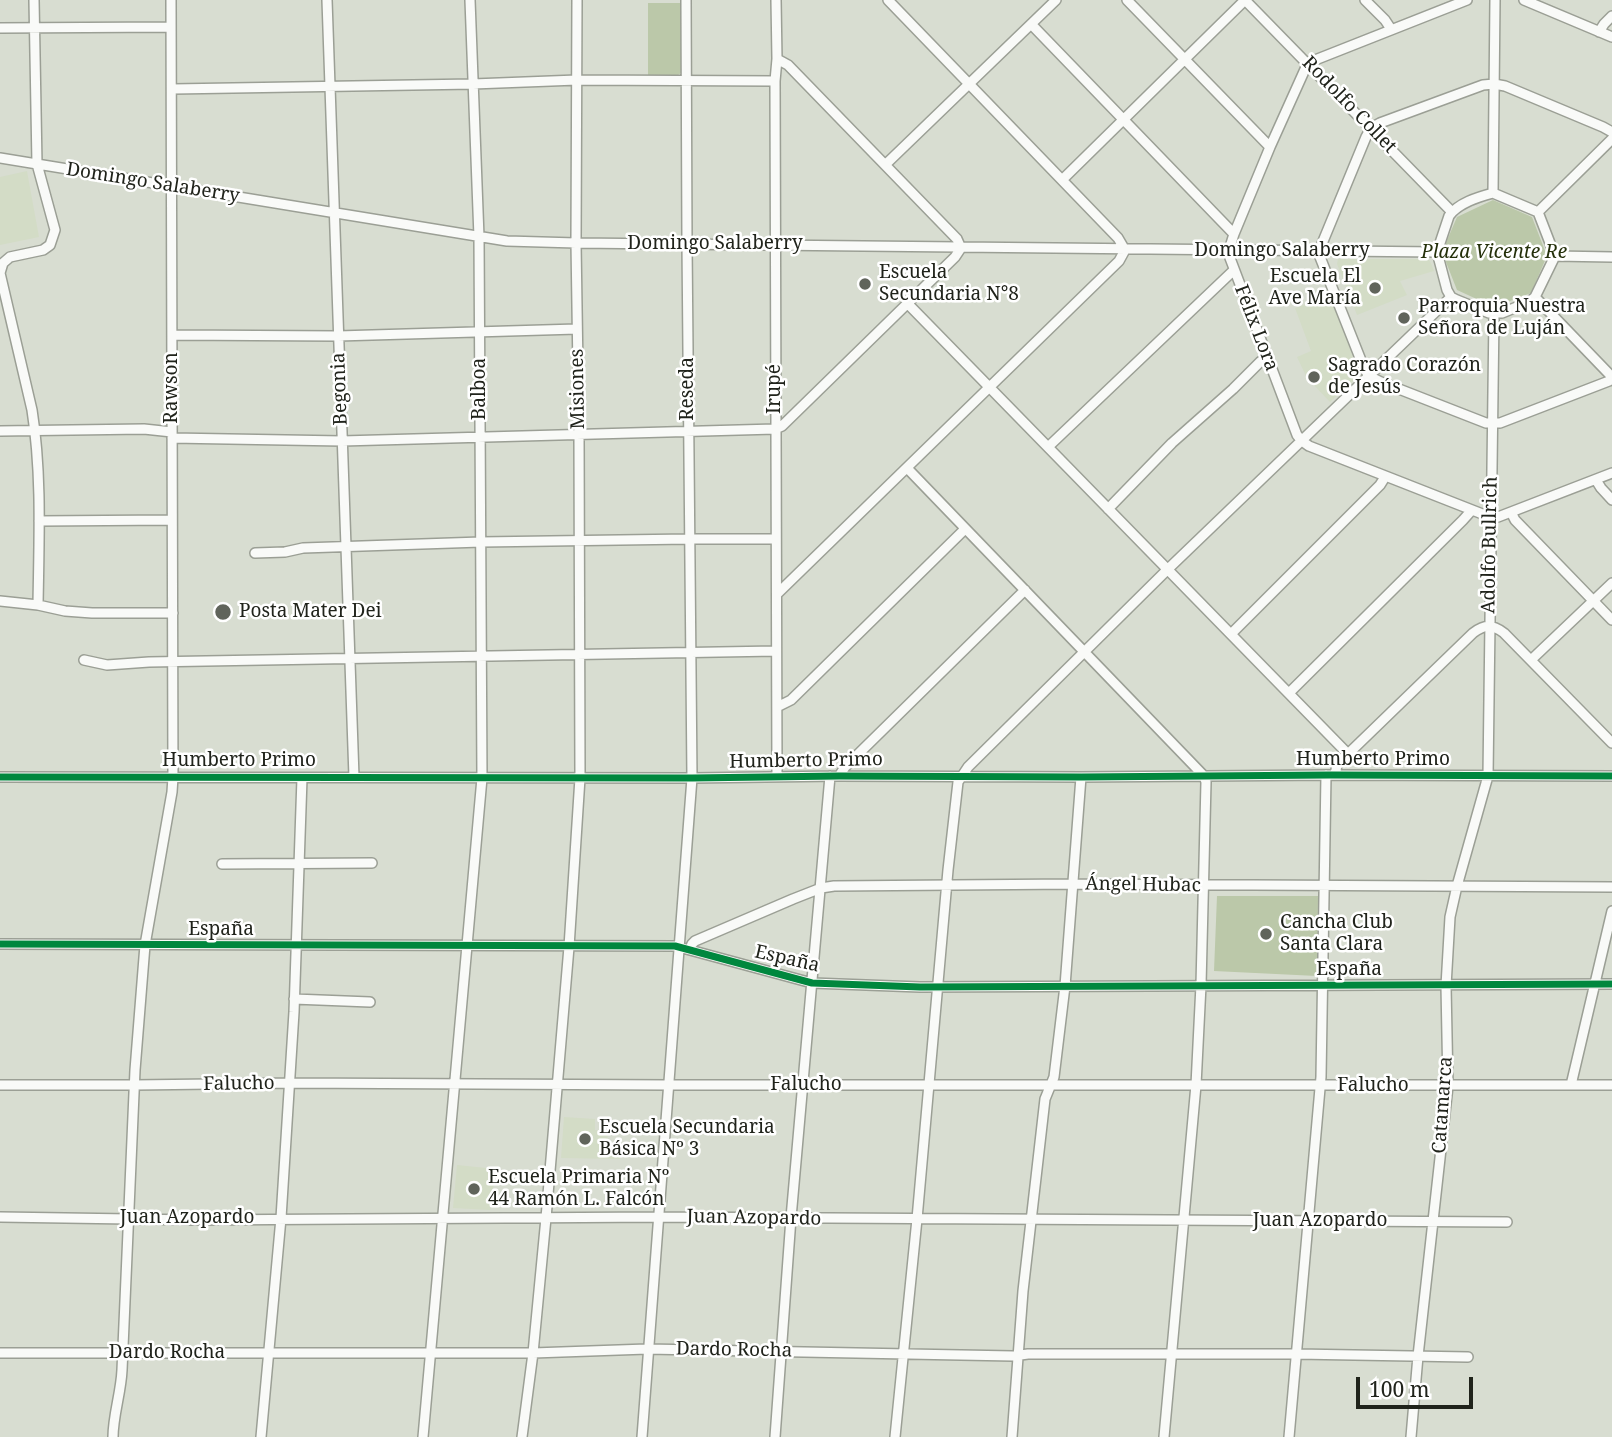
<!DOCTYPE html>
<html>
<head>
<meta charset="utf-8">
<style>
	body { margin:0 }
	#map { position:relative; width:1612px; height:1437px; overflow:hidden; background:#d8ddd1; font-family:"Noto Serif",serif }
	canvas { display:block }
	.scale { position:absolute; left:1356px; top:1377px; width:117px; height:32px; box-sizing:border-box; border:4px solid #20231b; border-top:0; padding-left:9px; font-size:21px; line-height:24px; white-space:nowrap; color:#20231b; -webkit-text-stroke:5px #fff; paint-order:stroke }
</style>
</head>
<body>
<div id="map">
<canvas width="1612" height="1437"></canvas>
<div class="scale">100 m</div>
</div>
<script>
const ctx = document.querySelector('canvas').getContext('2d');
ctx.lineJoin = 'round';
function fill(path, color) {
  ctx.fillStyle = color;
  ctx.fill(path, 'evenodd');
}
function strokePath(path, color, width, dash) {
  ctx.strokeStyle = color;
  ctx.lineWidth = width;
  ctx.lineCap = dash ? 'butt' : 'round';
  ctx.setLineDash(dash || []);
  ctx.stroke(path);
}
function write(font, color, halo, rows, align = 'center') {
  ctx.font = font + ' "Noto Serif",serif';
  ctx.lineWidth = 5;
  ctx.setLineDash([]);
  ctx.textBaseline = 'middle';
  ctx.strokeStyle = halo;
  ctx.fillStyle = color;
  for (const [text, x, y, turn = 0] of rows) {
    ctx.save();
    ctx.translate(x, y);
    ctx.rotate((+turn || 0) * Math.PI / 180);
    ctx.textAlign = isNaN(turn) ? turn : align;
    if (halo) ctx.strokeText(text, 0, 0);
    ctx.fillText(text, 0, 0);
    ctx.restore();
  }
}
fill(new Path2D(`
	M27,171L39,237L0,245V177Z
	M1338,259H1427L1430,261L1434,271L1400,281L1407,295L1357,315L1337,264Z
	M1330,295L1359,373V376L1330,402L1307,378L1297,357L1311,351L1295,308Z
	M564,1117L595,1119V1130L608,1131L607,1145L620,1147V1159L561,1158Z
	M457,1165L496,1169L490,1210L453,1208Z`), '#d3dcc6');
fill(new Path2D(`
	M648,3H683L682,72L677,76L648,75Z
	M1493,200L1532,217L1547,256L1531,293L1494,307L1457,290L1442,252L1457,217Z
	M1217,896H1318L1317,976L1214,971Z`), '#bbc8a9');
const minor = new Path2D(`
	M34,0L37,164L55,230L50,245L43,250L10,257L3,263L0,273L32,410C42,474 39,540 38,605
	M327,0L354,777
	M776,0L777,59L775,81L777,777
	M1127,0L1270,147
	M1245,0L1452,212
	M1365,0L1385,20L1391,29
	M1467,0L1315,60L1306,67L1270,147L1234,234L1229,250L1230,258L1297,435L1302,441L1309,446L1490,517H1498L1511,512L1612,473
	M1524,0L1612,37
	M1031,24L1234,234
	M0,28L171,27
	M1599,32L1604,24L1612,16
	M173,89L473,84L577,80L775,81
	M1612,132L1603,127L1505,86L1494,84L1483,85L1380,123L1371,128L1366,137L1319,251L1320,257L1364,368L1369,376L1381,382L1486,423H1500L1609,381L1612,379
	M0,158L507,241L576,243L1437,252
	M885,165L1056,0
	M1062,180L1245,0
	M1493,193L1538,212L1555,256L1535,297L1529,302L1502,313H1489L1457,300L1451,297L1447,290L1437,252L1449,216C1458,203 1478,197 1493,193Z
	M1493,193L1495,0
	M1538,212L1612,139
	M1555,256L1612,257
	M1535,297L1612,377
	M908,304L1348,754
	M172,335L338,336L577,329
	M0,431L144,429L172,432
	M172,438L342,441L775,429L782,426L955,257L961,248L957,239L788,65L777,59
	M1048,447L1234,270
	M907,468L1204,776L1206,782L1201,985L1196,1085L1164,1437
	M1596,480L1601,488L1612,500
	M1108,509L1172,443L1233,389L1260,362L1267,357
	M1511,512L1515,520L1612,620
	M39,521L172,520
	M255,553L285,552L303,548L481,542L689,539H776
	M777,594L1119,261L1125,250L1118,238L888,0
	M0,601L38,605L65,611L92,613H173
	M1231,634L1380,485L1385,477
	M84,660L107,665L149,662L776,651
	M1531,660L1612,583
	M1289,693L1463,520L1471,511
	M777,707L791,700L965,529
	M1335,775L1337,765L1348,754L1473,633C1485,624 1492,624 1504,633L1612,743
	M839,776L845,767L1025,590
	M0,777L692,778L839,776L1081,777L1329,775L1612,776
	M222,864L372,863
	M0,944L675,946L812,983L920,987L1612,984
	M690,949L692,944L695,941L793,899L821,888L834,886L1073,884L1612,887
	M294,999L370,1002
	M0,1085H135L289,1083L669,1085H1612
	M1571,1085L1612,911
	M0,1217L195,1220L659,1217L1507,1222
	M0,1353H533L647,1349L1013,1356L1028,1354H1297L1468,1357
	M113,1437C113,1415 121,1393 122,1370L135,1070L145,945L172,792L173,777L171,0
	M261,1437L281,1218L294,1012L302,778
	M423,1437L482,778L479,237L470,0
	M522,1437L533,1353L546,1218L569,947L580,778L579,434L576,243L577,0
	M642,1437L692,778L687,244L686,0
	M775,1437L791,1218L830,776
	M895,1437L917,1219L948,870L958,782L968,767L1167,570L1451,297
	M1012,1437L1023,1291L1045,1099L1054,1077L1065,986L1081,777
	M1289,1437L1321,1077L1326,775
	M1411,1437L1418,1356L1448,1086L1446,986L1450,917L1457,886L1488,776L1494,314`);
strokePath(minor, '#9b9f95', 12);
strokePath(minor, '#f9faf8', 9);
strokePath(new Path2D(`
	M0,777L692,778L839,776L1081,777L1329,775L1612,776
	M0,944L675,946L812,983L920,987L1612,984`), '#00873e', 7);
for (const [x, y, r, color] of [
	[865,284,7,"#60645b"],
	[1375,288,7,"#60645b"],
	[1404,318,7,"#60645b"],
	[1314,377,7,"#60645b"],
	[223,612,9,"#60645b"],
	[1266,934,7,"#60645b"],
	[585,1139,7,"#60645b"],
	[474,1189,7,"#60645b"]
]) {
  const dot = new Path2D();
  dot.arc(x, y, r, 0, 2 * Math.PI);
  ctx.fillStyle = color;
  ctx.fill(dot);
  strokePath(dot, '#fff', 2.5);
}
write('19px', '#20231b', '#fff', [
	["Rodolfo Collet",1349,105,46],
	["Domingo Salaberry",153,183,9],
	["Domingo Salaberry",715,244],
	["Domingo Salaberry",1282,251],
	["Félix Lora",1256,328,69],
	["Rawson",172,388,-90],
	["Begonia",340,389,-92],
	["Balboa",480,389,-90],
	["Misiones",578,389,-91],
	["Reseda",688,389,-90],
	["Irupé",775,389,-90],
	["Adolfo Bullrich",1490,545,-89],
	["Humberto Primo",1373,760],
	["Humberto Primo",239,761],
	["Humberto Primo",806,761,-1],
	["Ángel Hubac",1143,885,1],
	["España",221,930],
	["España",787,959,13],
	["España",1349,970],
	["Falucho",239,1084,-1],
	["Falucho",806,1085],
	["Falucho",1373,1086],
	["Catamarca",1443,1105,-86],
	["Juan Azopardo",187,1218],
	["Juan Azopardo",754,1218,1],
	["Juan Azopardo",1320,1221],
	["Dardo Rocha",734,1350,1],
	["Dardo Rocha",167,1353]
]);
write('italic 19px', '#24300a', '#fff', [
	["Plaza Vicente Re",1494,253]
]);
write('19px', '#20231b', '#fff', [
	["Escuela",879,273],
	["Secundaria N°8",879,295],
	["Escuela El",1361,277,"right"],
	["Ave María",1361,299,"right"],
	["Parroquia Nuestra",1418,307],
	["Señora de Luján",1418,329],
	["Sagrado Corazón",1328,366],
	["de Jesús",1328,388],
	["Posta Mater Dei",239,612],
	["Cancha Club",1280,923],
	["Santa Clara",1280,945],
	["Escuela Secundaria",599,1128],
	["Básica Nº 3",599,1150],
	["Escuela Primaria Nº",488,1178],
	["44 Ramón L. Falcón",488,1200]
], 'left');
</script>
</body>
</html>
